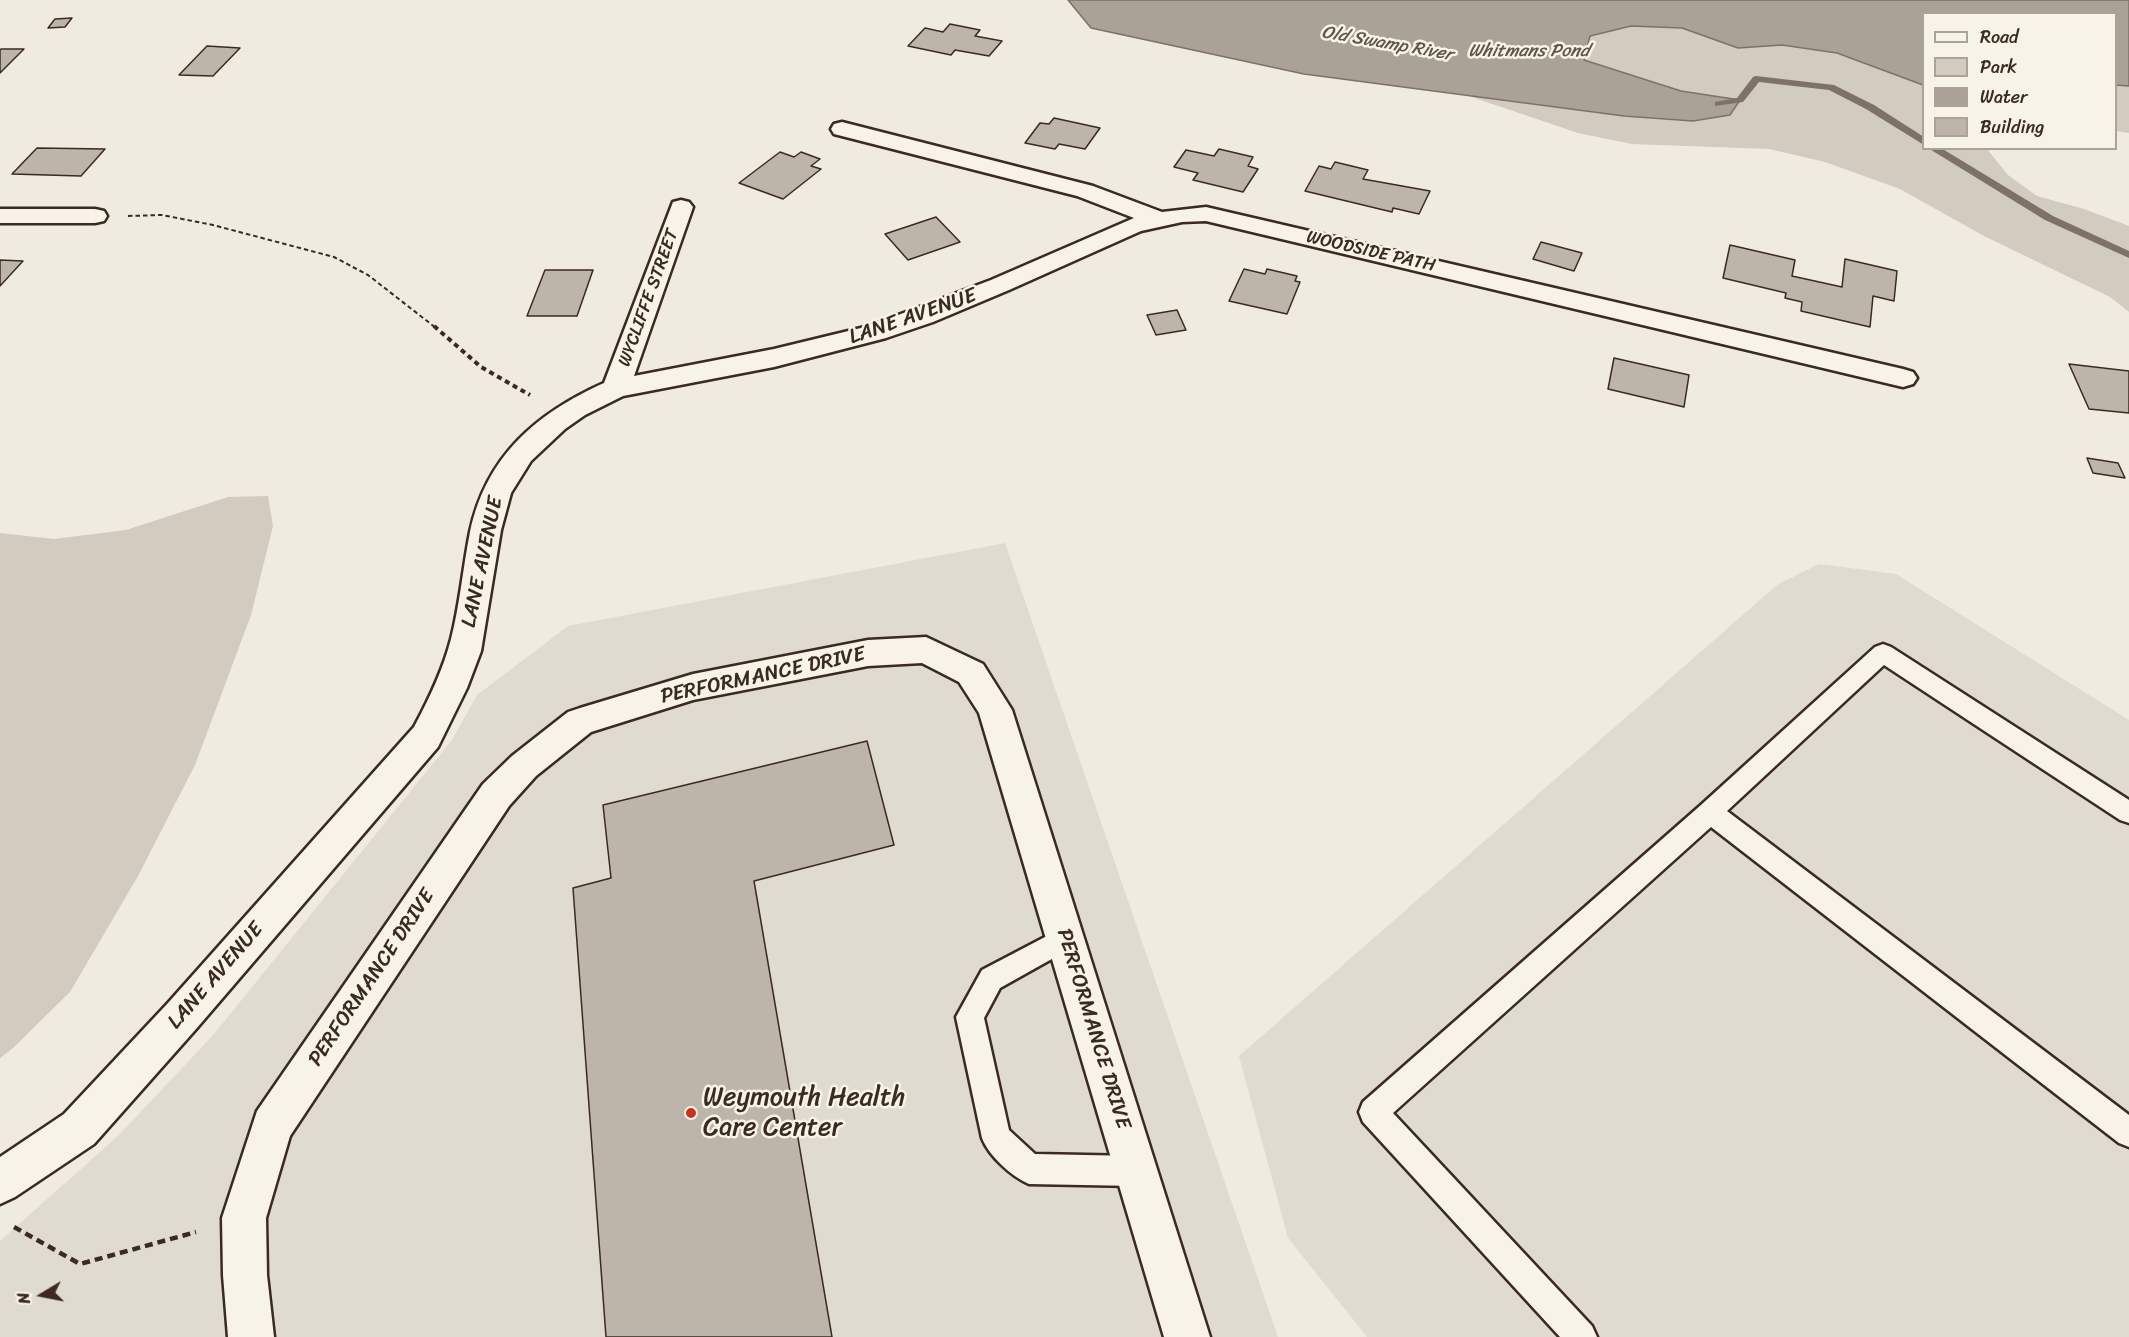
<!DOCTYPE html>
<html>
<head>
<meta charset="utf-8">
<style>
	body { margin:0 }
	#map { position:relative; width:2129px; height:1337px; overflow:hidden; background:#efebe0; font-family:Sriracha,sans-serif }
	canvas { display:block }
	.legend { position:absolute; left:1922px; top:12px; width:195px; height:138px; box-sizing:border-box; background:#f7f3e8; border:2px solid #aca397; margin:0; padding:8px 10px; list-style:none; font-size:18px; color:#3b2a1e }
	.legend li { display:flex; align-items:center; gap:12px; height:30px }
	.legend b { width:30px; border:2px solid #aca397 }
	.north { position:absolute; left:12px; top:1265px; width:60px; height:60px; -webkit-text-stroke:4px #f7f3e8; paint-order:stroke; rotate:260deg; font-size:16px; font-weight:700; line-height:24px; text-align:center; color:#3b2a1e }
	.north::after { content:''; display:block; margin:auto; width:21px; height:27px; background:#3b2a1e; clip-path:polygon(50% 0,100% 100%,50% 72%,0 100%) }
</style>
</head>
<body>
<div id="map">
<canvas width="2129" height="1337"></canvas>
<ul class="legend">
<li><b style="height:8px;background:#f7f3e8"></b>Road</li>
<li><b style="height:16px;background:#d1cbc0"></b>Park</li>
<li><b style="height:16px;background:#aaa296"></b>Water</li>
<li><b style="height:16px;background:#bdb5aa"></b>Building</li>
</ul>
<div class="north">N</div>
</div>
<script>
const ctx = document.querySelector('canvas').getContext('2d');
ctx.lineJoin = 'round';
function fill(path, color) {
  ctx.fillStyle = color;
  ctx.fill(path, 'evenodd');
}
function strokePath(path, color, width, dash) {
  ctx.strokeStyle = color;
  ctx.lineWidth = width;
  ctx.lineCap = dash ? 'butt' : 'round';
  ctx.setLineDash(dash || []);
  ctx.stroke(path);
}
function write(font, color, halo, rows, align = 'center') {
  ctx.font = font + ' Sriracha,sans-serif';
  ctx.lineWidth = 5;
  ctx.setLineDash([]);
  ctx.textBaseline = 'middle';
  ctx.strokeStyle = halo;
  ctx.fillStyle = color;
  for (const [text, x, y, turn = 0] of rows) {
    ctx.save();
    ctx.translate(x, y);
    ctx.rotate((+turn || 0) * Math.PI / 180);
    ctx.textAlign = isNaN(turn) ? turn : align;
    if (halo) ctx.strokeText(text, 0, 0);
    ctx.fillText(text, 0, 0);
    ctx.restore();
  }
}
fill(new Path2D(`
	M1005,543L1278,1337H0V1241L119,1135L214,1034L452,740L477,695L568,626Z
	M1819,564L1896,574L2129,720V1337H1367L1288,1238L1239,1056L1777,585Z`), '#e0dbd0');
fill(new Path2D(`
	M1631,26L1682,28L1738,48L1782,45L1837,53L1923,85L1924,148L1987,149L2008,175L2037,196L2084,209L2129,226V312L2110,297L1984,236L1900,189L1825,162L1769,149L1632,144L1578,133L1463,94L1624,116L1740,100L1681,91L1584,60L1590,36Z
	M2116,85L2129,86V133L2116,131Z
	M268,496L273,526L251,615L195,765L138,876L70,992L13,1048L0,1058V533L54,539L126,530L228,497Z`), '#d1cbc0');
const water = new Path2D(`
	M1068,0H2129V86L2116,85V14H1924L1923,85L1837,53L1782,45L1738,48L1682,28L1631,26L1590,36L1584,60L1681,91L1740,100L1730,115L1693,121L1624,116L1304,74L1091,28Z`);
fill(water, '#aaa296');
strokePath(water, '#7e7266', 1.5);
fill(new Path2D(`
	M1756,76L1834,85L1874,105L1924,137V145L1866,109L1829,90L1759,82L1743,102L1715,106V102L1737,98L1753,77Z
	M1928,148H1941L2053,216L2129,251V258L2045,220Z`), '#7e7266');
const building = new Path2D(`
	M72,18L65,27L48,28L55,19Z
	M950,24L980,30L975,36L1002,41L989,56L955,50L951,55L908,46L925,28L943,32Z
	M207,46L240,48L213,76L179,75Z
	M1,49H24L0,73V50Z
	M1054,118L1100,128L1085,149L1059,144L1055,149L1025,143L1040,123L1049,124Z
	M37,148L105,149L81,176L12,174Z
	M1219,149L1253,157L1248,166L1258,169L1243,192L1193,180L1198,173L1174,167L1186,150L1214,156Z
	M780,152L794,157L801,152L820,159L811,166L821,169L783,199L739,183Z
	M1335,162L1368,170L1363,179L1430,191L1419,214L1393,208L1392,212L1305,191L1319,166L1331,169Z
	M936,217L960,242L908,260L885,234Z
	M1541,242L1582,253L1574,271L1533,259Z
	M1730,245L1795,260L1792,276L1842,287L1845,259L1897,271L1894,301L1873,296L1870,327L1801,311L1802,302L1785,298L1786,293L1723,278Z
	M0,260L23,261L0,286Z
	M1244,269L1265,274L1267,269L1297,276L1295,281L1300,282L1287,314L1229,301Z
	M545,270H593L577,316H527Z
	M1177,310L1186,330L1156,335L1147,315Z
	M1614,358L1689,375L1684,407L1608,389Z
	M2069,364L2129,371V413L2089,409Z
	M2087,458L2118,463L2125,478L2093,473Z
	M867,741L894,845L754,881L832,1337H606L573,888L611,878L603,805Z`);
fill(building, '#bdb5aa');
strokePath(building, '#3b2a1e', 1.5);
const service = new Path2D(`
	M1883,644L1891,647L2129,800V823L2120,820L1884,665L1727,811L2129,1115V1147L2119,1143L1711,827L1393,1113L1592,1326L1597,1337H1560L1363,1122L1359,1112L1363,1102L1701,805L1875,647Z
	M1066,926L1075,930L1079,938L1075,946L1000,988L984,1018L1009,1130L1035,1154L1136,1156L1146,1161L1151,1171L1146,1181L1136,1186L1029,1184C1011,1176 989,1156 982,1138L956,1017L982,970Z`);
const minor = new Path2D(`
	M842,122L1093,186L1162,212L1206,207L1903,369L1913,372L1917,378L1913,384L1903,387L1206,221L1182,222L1141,231L1009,290L933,322L886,338L774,367L623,396L585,415L565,429L531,461L511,493L501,530L481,651L467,688L438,747L196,1029L94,1144L15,1197L0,1204V1157L64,1114L168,1003L414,727C429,699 443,670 451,639C460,604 463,567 470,532C486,456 537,413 604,383L673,202L681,200L689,202L693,207L634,376L774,349L869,326L991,280L1134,218L1077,196L834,134L831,129L834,124Z
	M0,209H95L104,211L107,216L104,221L95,223H0Z
	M926,637L983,664L1012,710L1210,1337H1164L979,713L959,682L922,663L868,666L693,700L591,732L536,776L509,806L290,1136L266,1218L267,1275L274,1337H228L223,1275L222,1218L257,1111L483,784L512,756L568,712L580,708L693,674L868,640Z`);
strokePath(service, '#3b2a1e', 5);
strokePath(minor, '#3b2a1e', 5);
strokePath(new Path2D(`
	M128,216L162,215L213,225L334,257L368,275L436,328`), '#3b2a1e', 2, [4.5, 3]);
strokePath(new Path2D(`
	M434,326L481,367L530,395`), '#3b2a1e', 4, [5, 4]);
strokePath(new Path2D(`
	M14,1227L80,1264L196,1232`), '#3b2a1e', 4.5, [8, 5]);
fill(service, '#f7f3e8');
fill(minor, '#f7f3e8');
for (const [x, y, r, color] of [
	[691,1113,6,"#c8321e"]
]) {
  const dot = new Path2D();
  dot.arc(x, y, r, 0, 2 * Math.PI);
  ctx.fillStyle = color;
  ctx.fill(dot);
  strokePath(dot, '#f7f3e8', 2);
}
write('italic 18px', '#625448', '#f7f3e8', [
	["Old Swamp River",1387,44,10],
	["Whitmans Pond",1529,51]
]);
write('18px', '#3b2a1e', '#f7f3e8', [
	["WOODSIDE PATH",1371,252,13],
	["WYCLIFFE STREET",649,298,-70]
]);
write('21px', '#3b2a1e', '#f7f3e8', [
	["LANE AVENUE",913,317,-19],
	["LANE AVENUE",483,562,-78],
	["PERFORMANCE DRIVE",763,676,-12],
	["LANE AVENUE",216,976,-49],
	["PERFORMANCE DRIVE",372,978,-56],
	["PERFORMANCE DRIVE",1093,1029,73]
]);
write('26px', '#3b2a1e', '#f7f3e8', [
	["Weymouth Health",703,1098],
	["Care Center",703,1128]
], 'left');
</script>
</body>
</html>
